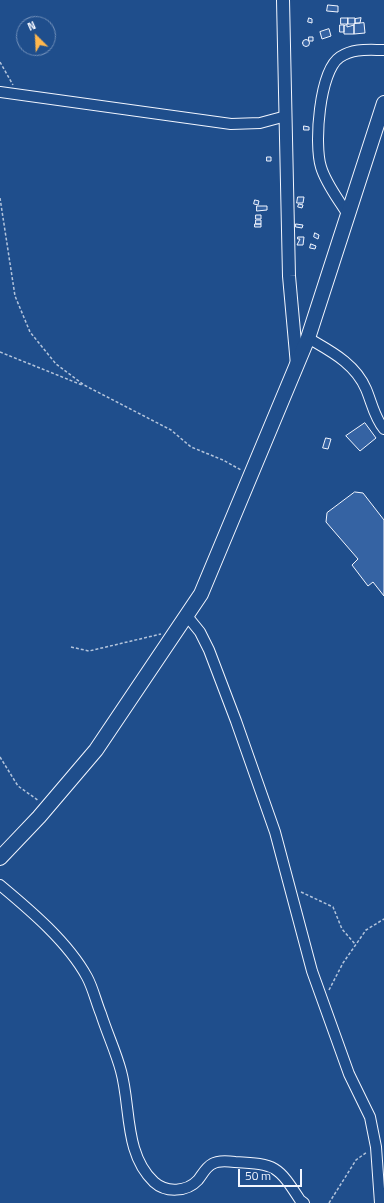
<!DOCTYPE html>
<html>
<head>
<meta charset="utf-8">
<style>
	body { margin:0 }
	#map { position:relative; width:384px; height:1203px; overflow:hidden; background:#1f4e8c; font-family:"Titillium Web",sans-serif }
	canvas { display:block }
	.north { position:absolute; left:16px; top:16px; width:40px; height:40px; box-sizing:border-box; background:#1f4e8c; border:1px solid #7391ba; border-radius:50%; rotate:336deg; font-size:11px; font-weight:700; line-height:16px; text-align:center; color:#f2f6ff }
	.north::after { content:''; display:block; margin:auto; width:14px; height:18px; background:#ffb74d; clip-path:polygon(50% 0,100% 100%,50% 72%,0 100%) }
	.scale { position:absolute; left:238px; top:1169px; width:64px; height:18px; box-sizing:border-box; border:2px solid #f2f6ff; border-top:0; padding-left:5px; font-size:12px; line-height:14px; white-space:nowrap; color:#f2f6ff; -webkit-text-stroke:3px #1f4e8c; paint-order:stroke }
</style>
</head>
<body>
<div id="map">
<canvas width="384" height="1203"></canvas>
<div class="north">N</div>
<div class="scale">50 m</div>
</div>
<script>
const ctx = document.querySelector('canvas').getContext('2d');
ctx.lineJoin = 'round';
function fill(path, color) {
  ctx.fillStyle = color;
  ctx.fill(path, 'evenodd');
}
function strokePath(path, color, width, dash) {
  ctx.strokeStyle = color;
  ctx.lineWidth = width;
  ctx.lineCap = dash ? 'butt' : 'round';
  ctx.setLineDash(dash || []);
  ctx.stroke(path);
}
const building = new Path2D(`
	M328,5L338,6V12L327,11Z
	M309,18L312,19V23L308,22Z
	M341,18H348V24H341Z
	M348,18H355V24H348Z
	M361,18L360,23H355V19Z
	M364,23L365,33L354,34V24Z
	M340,25H344V32H340Z
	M347,25V27L354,25V34H344V26Z
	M329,29L331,36L322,39L320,32Z
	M309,37H313V41H309Z
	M302.5 43a3.5 3.5 0 1 1 7 0a3.5 3.5 0 1 1-7 0Z
	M304,126L309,127V130H304Z
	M267,157H271V161H267Z
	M298,197H304L303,203H297Z
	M255,200L259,201L258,205L254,204Z
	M299,204L303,205L302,208L298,207Z
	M257,206H267V210L257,211Z
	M256,215H261V219H256Z
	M256,220H261V224H256Z
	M255,224H261V227H255Z
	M296,224L303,225L302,228L296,227Z
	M315,233L319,235L318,239L314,237Z
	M298,237H304L303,245H297L300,239H298Z
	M311,244L316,246L315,249L310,248Z
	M365,423L376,438L360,451L346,436Z
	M326,438L331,439L328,449L323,448Z
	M355,492L363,493L384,520V596L373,582L368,586L352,565L358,559L326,522L327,513Z`);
fill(building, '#3563a3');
strokePath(building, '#f2f6ff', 1);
const minor = new Path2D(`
	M0,92L231,124L260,123L286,116
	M348,215C339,200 326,184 321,167C314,145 319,71 340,57C354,48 368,50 384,50
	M308,338C330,351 355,363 366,389C372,403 374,417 384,429
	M187,616L200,632L209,650L236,721L275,832L312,971L349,1074L370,1117L376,1147L380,1203
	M0,885C30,910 68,942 87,977C93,988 96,1002 101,1014C107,1033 116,1052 121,1071C131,1107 124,1154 154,1182C166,1193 187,1192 198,1180C202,1175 206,1167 212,1164C218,1160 228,1161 235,1162C276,1164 278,1166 300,1200L304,1203`);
const major = new Path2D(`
	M283,0L289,276L297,365`);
const highway = new Path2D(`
	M0,858L39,817L96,750L201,594L308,338L384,103`);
strokePath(minor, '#f2f6ff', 12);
strokePath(major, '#f2f6ff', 14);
strokePath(highway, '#f2f6ff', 16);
strokePath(new Path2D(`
	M0,62L13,85
	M0,198L15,296L30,332L56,364L84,385L171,430L191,447L223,460L241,470
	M0,352L82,385
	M71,647L89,651L161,634
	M0,757L18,786L39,801
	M301,892L333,907L342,929L355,944
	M329,990L343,963L366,930L384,919
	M329,1203L356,1160L367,1152`), '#b3c4dc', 1.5, [3, 2]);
strokePath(minor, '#1f4e8c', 10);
strokePath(major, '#1f4e8c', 12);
strokePath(highway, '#1f4e8c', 14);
</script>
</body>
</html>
